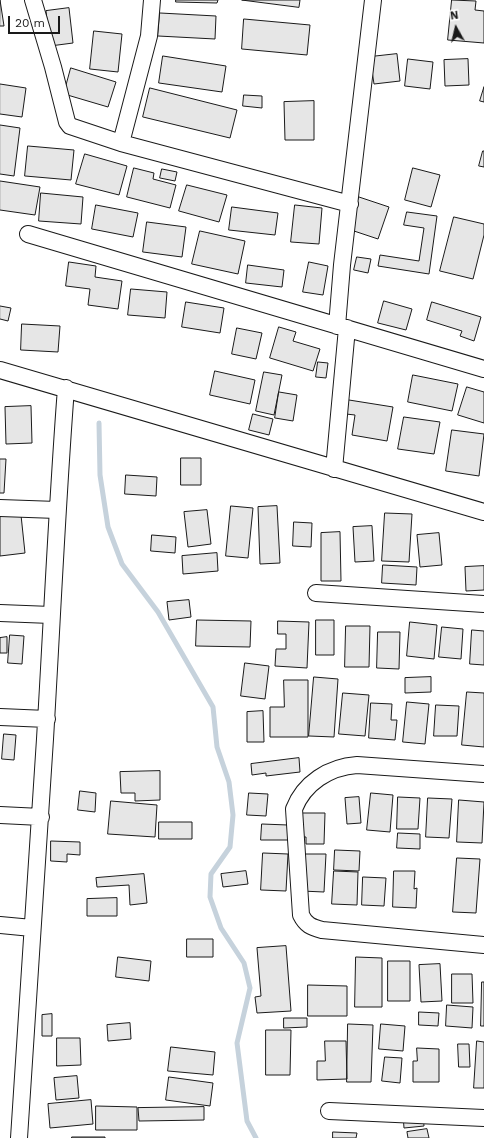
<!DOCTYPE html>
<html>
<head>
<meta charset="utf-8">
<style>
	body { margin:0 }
	#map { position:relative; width:484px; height:1138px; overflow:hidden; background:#fff; font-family:"Work Sans",sans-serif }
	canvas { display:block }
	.north { position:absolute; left:436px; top:8px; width:40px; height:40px; -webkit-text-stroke:3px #fff; paint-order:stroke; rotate:352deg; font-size:11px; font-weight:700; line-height:16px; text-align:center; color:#1a1a1a }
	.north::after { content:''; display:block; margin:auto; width:14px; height:18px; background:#1a1a1a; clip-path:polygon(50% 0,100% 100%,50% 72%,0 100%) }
	.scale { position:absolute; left:8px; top:16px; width:52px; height:18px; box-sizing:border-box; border:2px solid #1a1a1a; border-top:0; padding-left:5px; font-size:12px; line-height:14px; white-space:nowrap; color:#1a1a1a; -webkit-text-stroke:3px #fff; paint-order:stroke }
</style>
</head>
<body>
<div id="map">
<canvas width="484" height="1138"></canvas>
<div class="north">N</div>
<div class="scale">20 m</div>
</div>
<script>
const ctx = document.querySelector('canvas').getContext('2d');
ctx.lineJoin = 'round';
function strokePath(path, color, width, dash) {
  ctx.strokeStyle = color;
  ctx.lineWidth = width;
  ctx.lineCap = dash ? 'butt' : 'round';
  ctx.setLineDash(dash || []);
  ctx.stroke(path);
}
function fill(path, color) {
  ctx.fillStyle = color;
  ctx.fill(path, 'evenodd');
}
strokePath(new Path2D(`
	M99,423L100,475L108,527L122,564L158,612L213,707L217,747L229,782L233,815L230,847L211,874L210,897L221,928L244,963L250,988L237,1043L247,1121L256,1138`), '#c6d2dc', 5);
const building = new Path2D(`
	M0,0L4,26H0Z
	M176,0H218L217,3L176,2Z
	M242,0H300L299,7Z
	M452,0L476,1L475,10L484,11V43L448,40Z
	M69,8L73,43L50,46L46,11Z
	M160,13L216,16L215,39L158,36Z
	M244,19L310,25L307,55L242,49Z
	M94,31L122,34L118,72L90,69Z
	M397,54L400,81L374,84L370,57Z
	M163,56L226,66L222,92L159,83Z
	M408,59L433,62L430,89L405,86Z
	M468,59L469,85L445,86L444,60Z
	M71,68L116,82L108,107L64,94Z
	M0,84L26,88L22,117L0,114Z
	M484,87V102L480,101Z
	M150,88L237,110L230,138L143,117Z
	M244,95L262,96V108L243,106Z
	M314,101V140H285L284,102Z
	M0,125L20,128L14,176L0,174Z
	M28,146L74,150L71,180L25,176Z
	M483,151H484V167L479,166Z
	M85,154L127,166L119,195L76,184Z
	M134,168L154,173L153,179L176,185L170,208L127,197Z
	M413,168L440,175L431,207L405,200Z
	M162,169L177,172L175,181L160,178Z
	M0,181L40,187L35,215L0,210Z
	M187,185L227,195L219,222L179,211Z
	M41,193L83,197L81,224L39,221Z
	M359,197L389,207L378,239L348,229Z
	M96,205L138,213L133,237L92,229Z
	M295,205L322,208L319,244L291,242Z
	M232,207L278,213L275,235L229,230Z
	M407,212L437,216L429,274L378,266L380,255L419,261L424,228L404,225Z
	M454,217L484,224V235L473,279L440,271Z
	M147,222L186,227L182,257L143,252Z
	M200,231L245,241L238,274L192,264Z
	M357,257L371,259L368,273L354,270Z
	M69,262L96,266L95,277L122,281L118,309L88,305L90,289L66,286Z
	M309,262L328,266L323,295L303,292Z
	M248,265L284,270L282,287L246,283Z
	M131,289L167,292L165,318L128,315Z
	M384,301L412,309L406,330L378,323Z
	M186,302L224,308L220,333L182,327Z
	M432,302L481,317L474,341L460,336L462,331L427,320Z
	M0,306L11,308L8,321L0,319Z
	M22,324L60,326L58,352L21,350Z
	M279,327L296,332L293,341L320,349L313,371L270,358Z
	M237,328L262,333L256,359L232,354Z
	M318,362L328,363L326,378L316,377Z
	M215,371L255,380L250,404L210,395Z
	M264,372L282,375L274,415L256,411Z
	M413,375L458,384L452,411L408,402Z
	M467,387L484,392V423L458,415Z
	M279,392L297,395L293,421L275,418Z
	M349,400L393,407L387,441L352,435L355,415L346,414Z
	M31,406L32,443L6,444L5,407Z
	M253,414L273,419L269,435L249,430Z
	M404,417L440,422L434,454L398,449Z
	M452,430L484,434L479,476L446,471Z
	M181,458H201V485H181Z
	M0,459H6L4,493H0Z
	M126,475L157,477L156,496L125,494Z
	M231,506L253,508L248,558L226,556Z
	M277,506L280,563L260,564L258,507Z
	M207,510L211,544L188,547L184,512Z
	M385,513L412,514L409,562L382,561Z
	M21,515L25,553L0,556V517Z
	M294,522L312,523L311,547L293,546Z
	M372,526L374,561L355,562L353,527Z
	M340,532L341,581H321V533Z
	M439,533L442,565L420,567L417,535Z
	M152,535L176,537L175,553L151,551Z
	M217,553L218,571L183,574L182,556Z
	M383,565L417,567L416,585L382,583Z
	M484,566V590L466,591L465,567Z
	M189,600L191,617L169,620L167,602Z
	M197,620L251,621L250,647L196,646Z
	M316,620H334V655H316Z
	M278,621L309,622L307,668L275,666L276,649H286V634H278Z
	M410,622L437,625L434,659L407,656Z
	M346,626H370L369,667H345Z
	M442,627L463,629L461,659L439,657Z
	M472,630L484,631V665L470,664Z
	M378,632H400L399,669L377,668Z
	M10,635L24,636L22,664L8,663Z
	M7,637V653H0V638Z
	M245,663L269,666L265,699L241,696Z
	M314,677L338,679L334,737L309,736Z
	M431,677V692L405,693V678Z
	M284,680H308V737H270V707H284Z
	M467,692L484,693V747L462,745Z
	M343,693L369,695L365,736L339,734Z
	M407,702L429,704L425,744L403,742Z
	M371,703L392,704L391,720H397L395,740L369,738Z
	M436,705L459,706L457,736H434Z
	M263,711L264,742H247V712Z
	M4,734L16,735L14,760L2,759Z
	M299,758L300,772L266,776V773L252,775L251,764Z
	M160,771V800L135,801V793H121L120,772Z
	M80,791L96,793L95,812L78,810Z
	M249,793L268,794L266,816L247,815Z
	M371,793L393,795L390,832L367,830Z
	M359,797L361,823L347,824L345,798Z
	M398,797L420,798L418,829H397Z
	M428,798L452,799L449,838L426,837Z
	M459,800L484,802L482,843L457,842Z
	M111,801L157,805L155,837L108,834Z
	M297,813H325L324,844H306V837H297Z
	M159,822H192V839H159Z
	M262,824L288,825V840H261Z
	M398,833L420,834V849L397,848Z
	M51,841L80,842V855L67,854V862L51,861Z
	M335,850L360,851L359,871L334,870Z
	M263,853L288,854L286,891L261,890Z
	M303,854H326L324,892L301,891Z
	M457,858L480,859L476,913L453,912Z
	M246,871L248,884L223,887L221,874Z
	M334,871L358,872L357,905L332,904Z
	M394,871H415L414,889L417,888L416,908L393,907Z
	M144,874L147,903L130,905L129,885L97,887L96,878Z
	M363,877L386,878L384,906L362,905Z
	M117,898V916H87V899Z
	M187,939H213V957H187Z
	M286,946L291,1011L257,1013L255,997L261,996L257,948Z
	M118,957L151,961L149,981L116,977Z
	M356,957L382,958V1007H355Z
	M388,961H410V1001H388Z
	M440,964L442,1001L421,1002L419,965Z
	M452,974H472L473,1003H452Z
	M482,982H484V1026H481Z
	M308,985L347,986V1016H308Z
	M447,1005L473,1007L472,1028L446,1026Z
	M419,1012L439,1013L438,1026L419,1025Z
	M52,1014V1036H42V1015Z
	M284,1018H307V1027L284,1028Z
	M130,1023L131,1039L108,1041L107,1025Z
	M348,1024L373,1025L371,1082H347Z
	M381,1024L405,1026L403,1051L379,1049Z
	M266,1030H291L290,1075H266Z
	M57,1038H80L81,1065L57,1066Z
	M325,1041H346L347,1079L317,1080V1061H325Z
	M477,1041L484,1042V1088H474Z
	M458,1044H469L470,1067H459Z
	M171,1047L215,1052L213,1075L168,1071Z
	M417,1048L439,1049V1082H413V1061H417Z
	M385,1057L402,1058L400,1083L382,1081Z
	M77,1076L79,1098L56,1100L54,1078Z
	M169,1077L213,1083L210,1106L166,1100Z
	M91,1100L93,1124L50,1128L48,1104Z
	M96,1106L137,1107V1130H96Z
	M204,1107V1120L139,1121L138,1108Z
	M423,1113L424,1126L404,1128L403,1115Z
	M427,1129L429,1138H408L407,1132Z
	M333,1132L357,1133L356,1138H333Z
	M72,1137H105V1138H72Z`);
fill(building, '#e6e6e6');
strokePath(building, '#1a1a1a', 1);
const street = new Path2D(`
	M33,0L53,67L67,122L70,126L121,143L350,204
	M121,143L149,36L152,0
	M28,234L484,369
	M337,326L342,265L373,0
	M0,370L484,512
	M334,469L347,328
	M0,508L57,510
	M316,593L484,604
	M0,613L51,615
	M0,717L47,719
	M484,774L357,765C329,767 304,783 294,809L301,915C306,925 311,927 322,930L484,945
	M0,815L41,817
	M0,925L32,928
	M329,1111L484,1118
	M19,1138C27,1005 37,872 45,739C52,622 57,505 66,388`);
strokePath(street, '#1a1a1a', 18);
strokePath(street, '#fff', 16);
</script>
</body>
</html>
